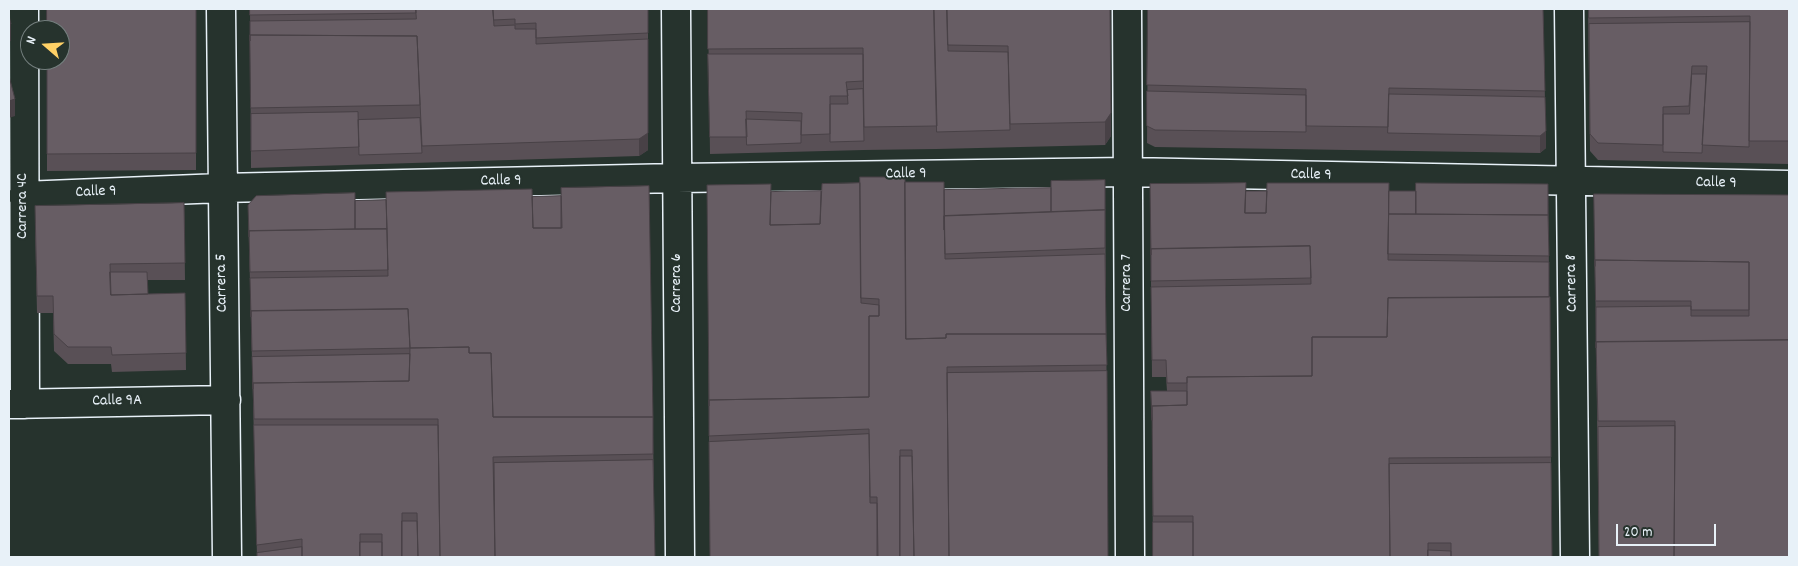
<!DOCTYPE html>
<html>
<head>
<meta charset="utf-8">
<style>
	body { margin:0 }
	#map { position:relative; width:1798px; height:566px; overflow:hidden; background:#26332d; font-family:Dekko,sans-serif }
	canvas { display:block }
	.frame { position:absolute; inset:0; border:10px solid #e8f1f8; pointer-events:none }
	.north { position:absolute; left:20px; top:20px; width:50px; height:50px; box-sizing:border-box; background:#26332d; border:1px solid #747f7e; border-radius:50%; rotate:289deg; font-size:14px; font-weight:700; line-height:20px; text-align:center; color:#e8f1f8 }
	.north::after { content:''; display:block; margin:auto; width:18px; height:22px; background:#ffd166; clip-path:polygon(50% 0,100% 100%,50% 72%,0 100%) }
	.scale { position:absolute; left:1616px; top:524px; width:100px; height:22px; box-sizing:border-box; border:2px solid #e8f1f8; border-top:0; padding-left:6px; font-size:15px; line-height:18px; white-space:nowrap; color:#e8f1f8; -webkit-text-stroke:4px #26332d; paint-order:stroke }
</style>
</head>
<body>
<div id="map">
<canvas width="1798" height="566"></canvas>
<div class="frame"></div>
<div class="north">N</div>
<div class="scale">20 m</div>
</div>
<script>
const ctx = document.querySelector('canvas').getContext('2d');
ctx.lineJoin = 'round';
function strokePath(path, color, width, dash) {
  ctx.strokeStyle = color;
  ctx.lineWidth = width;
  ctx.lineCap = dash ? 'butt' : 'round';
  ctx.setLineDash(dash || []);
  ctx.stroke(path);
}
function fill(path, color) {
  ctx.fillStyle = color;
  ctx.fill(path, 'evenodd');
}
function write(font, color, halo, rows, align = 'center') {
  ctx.font = font + ' Dekko,sans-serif';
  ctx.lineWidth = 4.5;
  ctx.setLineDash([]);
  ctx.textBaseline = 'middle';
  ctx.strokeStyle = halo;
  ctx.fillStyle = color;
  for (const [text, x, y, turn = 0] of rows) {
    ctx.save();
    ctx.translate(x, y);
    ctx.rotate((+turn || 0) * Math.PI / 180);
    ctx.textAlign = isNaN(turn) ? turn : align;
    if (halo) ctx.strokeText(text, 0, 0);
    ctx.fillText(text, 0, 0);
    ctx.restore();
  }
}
const minor = new Path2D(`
	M24,9L25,404
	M221,9L227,557
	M676,9L680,557
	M1127,9L1130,557
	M1569,9L1575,557
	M23,196L221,188L677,178L1128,172L1789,185
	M9,404L226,400`);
strokePath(minor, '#e8f1f8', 31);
strokePath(minor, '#26332d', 28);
fill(new Path2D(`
	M196,9V170L47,171V60Z
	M250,9H648V150L639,156L251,168Z
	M708,9H1110L1111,136L1105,145L937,149L864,150L710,154Z
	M1148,9H1543L1546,148L1540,153L1155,147L1147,143Z
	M1588,9H1789V164L1598,160L1590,151Z
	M1105,180L1108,557H710L707,185L771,192L821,191L905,182L944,190L1051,188Z
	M1150,184L1246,191H1416L1548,184L1552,557H1153L1152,429L1167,391L1166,377H1152Z
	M649,186L655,557H257L248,205L355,201L561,196Z
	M1594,194L1789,195V557H1599Z
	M184,203L185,280H147L148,294L185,293L186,370L112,372L111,364H68L54,351L53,313H37L35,223Z`), '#595056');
fill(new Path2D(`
	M9,24H11V41H9Z
	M15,99V116L9,118V101Z
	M1111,113V136L1105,145V122Z
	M1546,131V148L1540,153V136Z
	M648,133V150L639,156V139Z`), '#484146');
const building = new Path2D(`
	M47,9H196V153L47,154V60H60V30H47Z
	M250,9H416V13L250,15Z
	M416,9H493L494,26L515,25V29H536V44L648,39V133L639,139L422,146L417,36L250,35V41V21L416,19Z
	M493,9H648V33L536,38V23L515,24V19L494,20Z
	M708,9H934L937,126L864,127L863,48L708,49Z
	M934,9H947L948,51L1008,52L1010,130L937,132Z
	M947,9H1110L1111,113L1105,122L1010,124L1008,46L948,45Z
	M1148,9H1543L1545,91L1389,88L1388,127L1306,126V89L1147,85Z
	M1589,9H1789V141H1749L1750,16L1589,18Z
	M9,16L11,24H9Z
	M1750,22L1749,147L1702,145L1707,66H1692L1689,106L1663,107V145L1598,143L1590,134L1589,24Z
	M250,35L417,36L420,105L251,108Z
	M708,54H863V81L846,82L848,96H830V134L801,135L802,113L746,111L747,137H710Z
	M1692,74H1706L1702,153L1663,152V114H1689Z
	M9,76L15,99L9,101Z
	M863,89L864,141L830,142V104H848L847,90Z
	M1147,91L1306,95V132L1155,130L1147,126Z
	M1389,94L1545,97L1546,131L1540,136L1388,133Z
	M358,112L359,147L251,151V114Z
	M420,118L422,153L359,155L358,120Z
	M746,119L801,121V143L747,145Z
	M860,177H905L906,339L946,338V334H1106L1107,365L947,367L949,557H914L912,450H900V557H878L877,497H870L869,429L709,436V400L869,397V316H879V299L861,298Z
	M1105,180V210L1051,212V181Z
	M905,182H944L945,259L1105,254L1106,334H946V338L906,339Z
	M860,183L861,303L879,305V316H869V397L709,400V406L707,185L771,184L770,225L820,224L822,184Z
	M1246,183L1245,213H1266L1267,183H1389L1388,260L1549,262V297L1388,298L1387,337H1312V376L1187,377V383H1167L1166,360H1152L1151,287L1311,284L1310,246L1151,249V255L1150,184Z
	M1416,183L1548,184V215L1416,214Z
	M649,186L653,417H493L491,353H469V347L410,348L408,309L251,311V317L250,278L388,276L386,192L532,189L533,228H562L561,188Z
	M1051,188V212L944,216V230V190Z
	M821,191L820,224L770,225L771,192Z
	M1246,191H1267L1266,213H1245Z
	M1389,191H1416V214H1389Z
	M355,193V229L249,231V237L248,205L256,196Z
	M1594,194L1789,195V340L1596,342V348V307L1691,306V316H1749V262L1595,260V266Z
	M561,196V228H533L532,197Z
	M386,200L387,229H355V201Z
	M184,203L185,263L110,264L111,295L185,293L186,353L112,355L111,347H68L54,334L53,296H37L35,206Z
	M1105,210V248L945,254L944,216Z
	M1389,214L1548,215L1549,256L1388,254Z
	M387,229L388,270L250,272L249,231Z
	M1310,246L1311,278L1151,281V249Z
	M1595,260L1749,262V310H1691V301H1596Z
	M110,272H147L148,294L111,295Z
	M1550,297L1551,457L1389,458L1390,557H1193V516H1153L1152,406L1187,405V377L1312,376V337H1387L1388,298Z
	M408,309L410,348L469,347V353H491L493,417H653V454L493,457L495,557H440L438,419H254L253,383L409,381L410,348L252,351L251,311Z
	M1789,340V557H1674L1675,421H1598L1596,342Z
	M410,354L409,381L253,383V389L252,357Z
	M1107,371L1108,557H949L947,373Z
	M1151,391H1187V405L1152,406V420Z
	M254,425H438L440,557H418L417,513H402V557H382V534H360V557H302V539L257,545Z
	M1675,426L1674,557H1599L1598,427Z
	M869,434L870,503H877V557H710L709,442Z
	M900,456H912L914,557H900Z
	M653,460L655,557H495L494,463Z
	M1551,463L1552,557H1451V543H1428V557H1390L1389,464Z
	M402,521H417L418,557H402Z
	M1153,522H1193V557H1153Z
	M360,542H382V557H360Z
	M302,547V557H257V553Z
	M1428,550L1451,551V557H1428Z`);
fill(building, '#675d64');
strokePath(building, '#484146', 1);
write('16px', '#e8f1f8', '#26332d', [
	["Calle 9",906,175,-1],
	["Calle 9",1311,176,1],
	["Calle 9",501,182,-1],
	["Calle 9",1716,184,1],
	["Calle 9",96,193,-2],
	["Carrera 4C",24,206,-90],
	["Carrera 5",223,283,-91],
	["Carrera 6",678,283,-90],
	["Carrera 7",1128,283,-90],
	["Carrera 8",1573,283,-91],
	["Calle 9A",117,402,-1]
]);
</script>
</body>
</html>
